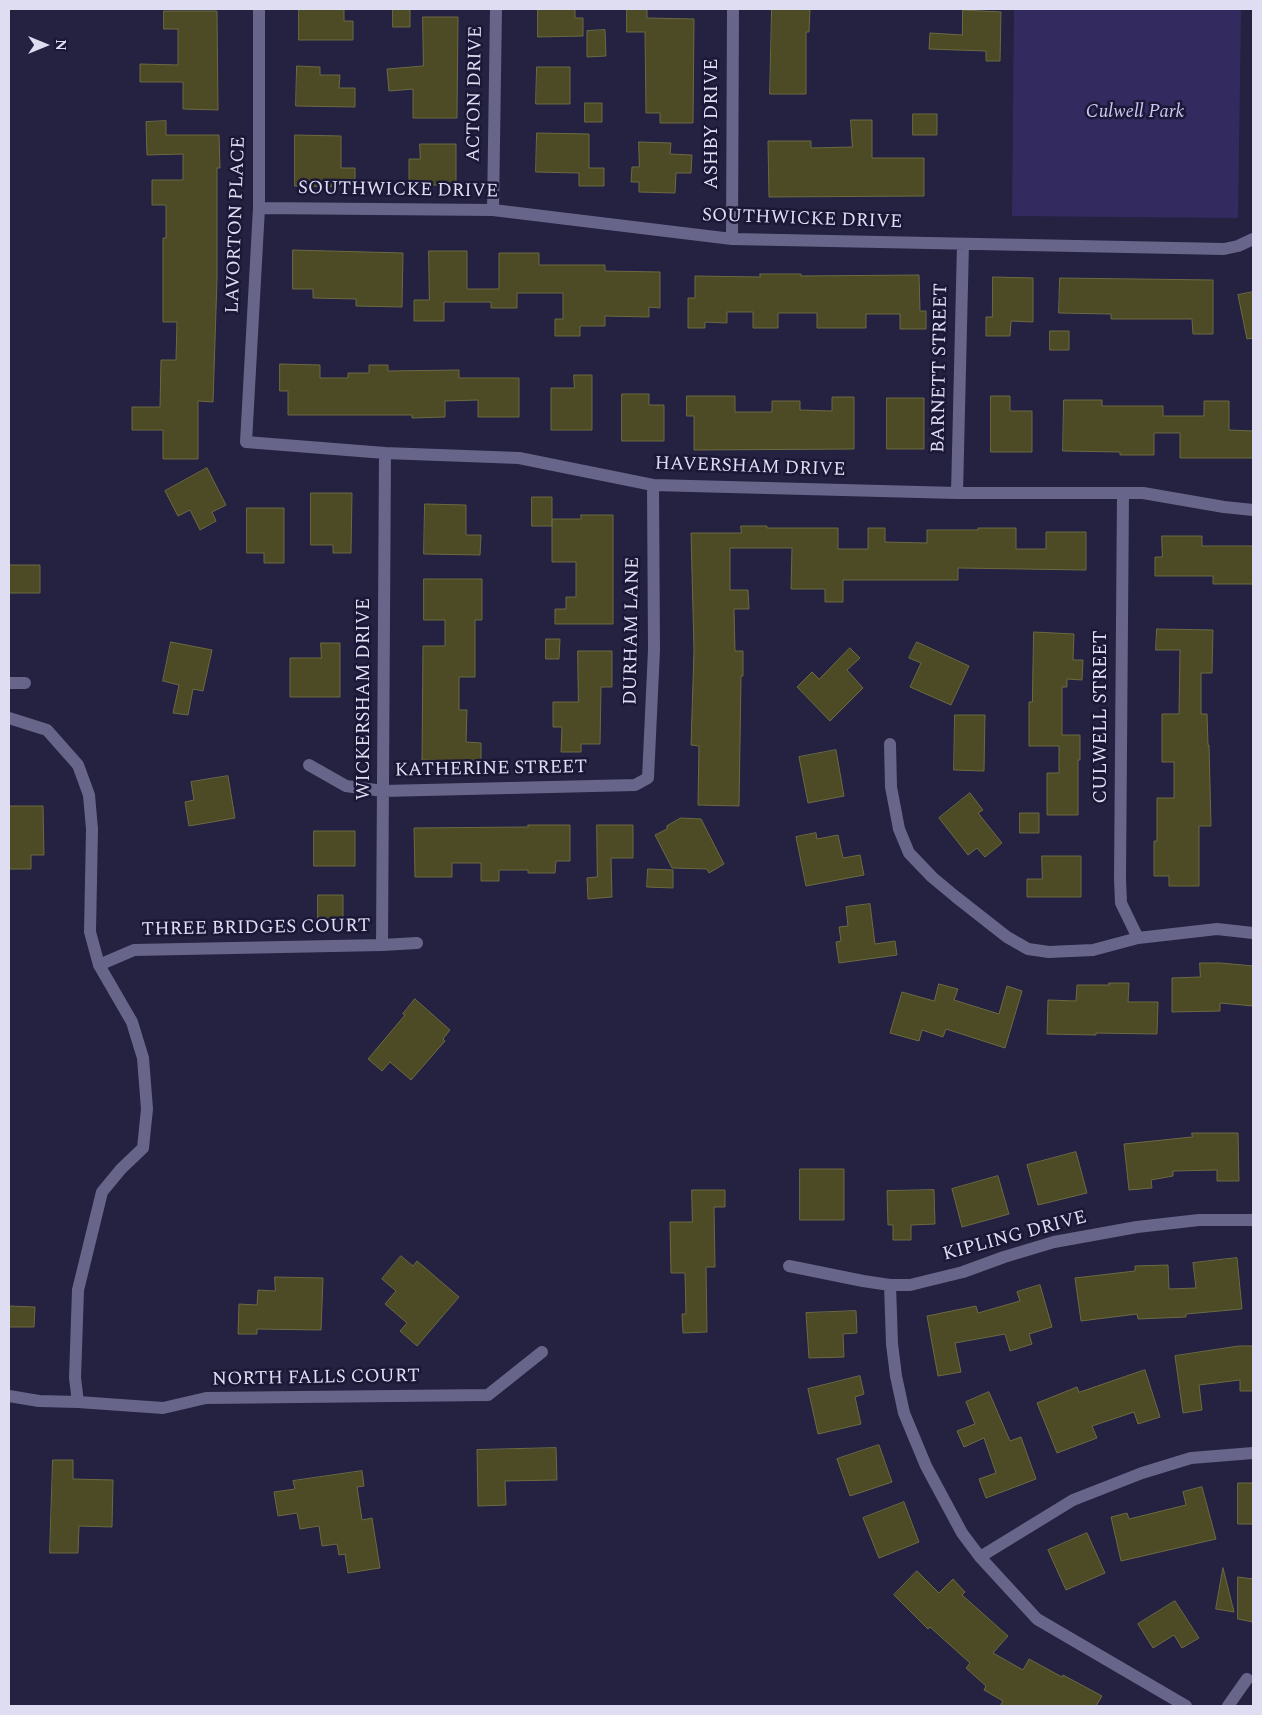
<!DOCTYPE html>
<html>
<head>
<meta charset="utf-8">
<style>
	body { margin:0 }
	#map { position:relative; width:1262px; height:1715px; overflow:hidden; background:#252140; font-family:Spectral,serif }
	canvas { display:block }
	.frame { position:absolute; inset:0; border:10px solid #deddf2; pointer-events:none }
	.north { position:absolute; left:20px; top:20px; width:50px; height:50px; -webkit-text-stroke:4px #1b1736; paint-order:stroke; rotate:90deg; font-size:14px; font-weight:700; line-height:20px; text-align:center; color:#deddf2 }
	.north::after { content:''; display:block; margin:auto; width:18px; height:22px; background:#deddf2; clip-path:polygon(50% 0,100% 100%,50% 72%,0 100%) }
</style>
</head>
<body>
<div id="map">
<canvas width="1262" height="1715"></canvas>
<div class="frame"></div>
<div class="north">N</div>
</div>
<script>
const ctx = document.querySelector('canvas').getContext('2d');
ctx.lineJoin = 'round';
function fill(path, color) {
  ctx.fillStyle = color;
  ctx.fill(path, 'evenodd');
}
function strokePath(path, color, width, dash) {
  ctx.strokeStyle = color;
  ctx.lineWidth = width;
  ctx.lineCap = dash ? 'butt' : 'round';
  ctx.setLineDash(dash || []);
  ctx.stroke(path);
}
function write(font, color, halo, rows, align = 'center') {
  ctx.font = font + ' Spectral,serif';
  ctx.lineWidth = 5;
  ctx.setLineDash([]);
  ctx.textBaseline = 'middle';
  ctx.strokeStyle = halo;
  ctx.fillStyle = color;
  for (const [text, x, y, turn = 0] of rows) {
    ctx.save();
    ctx.translate(x, y);
    ctx.rotate((+turn || 0) * Math.PI / 180);
    ctx.textAlign = isNaN(turn) ? turn : align;
    if (halo) ctx.strokeText(text, 0, 0);
    ctx.fillText(text, 0, 0);
    ctx.restore();
  }
}
fill(new Path2D(`
	M1014,9H1241L1238,218L1012,216Z`), '#332b60');
const building = new Path2D(`
	M299,9H344V21H353V40H299Z
	M393,9H410V27H393Z
	M538,9H575V18H583V36L538,37Z
	M627,9H647V18L694,19L693,123H660V113H646L645,32H627Z
	M772,9H810L809,32H806V94H770Z
	M963,10L1001,12L1000,61H986V51L929,49L930,33L962,35Z
	M164,11H217L218,110L183,109V82H140V64L178,65V29H164Z
	M423,17H458L457,118H413V89L389,91L387,69L423,66Z
	M605,30L606,56L587,57V31Z
	M297,66L320,67V75H340L339,88H355V107L296,106Z
	M537,67H570V104H536Z
	M585,103H602V122H585Z
	M913,114H937V135H913Z
	M851,120H872V158H924V196L769,197L768,141H811V148L852,147Z
	M166,121V135H219L220,168H217V279L213,402L198,401V459H163V430H132V407H160L161,360H176L177,322H163V238H166V205H152V180H183V154L147,155L146,122Z
	M537,133L589,134V168H604V186H579V173L536,172Z
	M295,135L341,136V168H355V187L295,186Z
	M639,142L671,143L670,154L692,155L691,173H676L675,193L639,192V182H631L632,167H639Z
	M420,144H456V185H409V159H420Z
	M293,250L403,253L402,307L356,306V299L313,298V289H293Z
	M429,251H467V289H499V253H539V265H605V271L660,272V308L649,307V317L605,316V326H580V336H555V319H563V293H517V308H491V302H444V321H414V300H429Z
	M760,274H801V276L919,275L920,311H926V329H900V314H866V328H817V313H778V328H753V312H727V323L705,322V328H688V298H695V276L760,277Z
	M993,277L1033,278V322L1011,321L1010,336H986V317H992Z
	M1060,278L1213,280V334H1193L1192,319H1111V314L1059,313Z
	M1253,292V338L1247,339L1238,295Z
	M1050,331H1069V350H1050Z
	M280,364L320,365V378H348V373H369V365H388V371L459,370V378H519V417H478V400L445,401V417L412,418V415H288V391H280Z
	M574,375H592V430H551V388H574Z
	M622,394H649V405H664V441H622Z
	M687,396H735V412H772V401H800V410L832,411V397H854V449L694,450V416H687Z
	M991,396H1010V411H1032V452H991Z
	M887,398H924V449H887Z
	M1064,400H1102V406H1163V416H1204V401H1229V430L1253,431V458H1180V433H1154V455H1120V452L1063,451Z
	M207,468L226,505L212,512L216,521L200,530L190,510L178,516L165,491Z
	M311,493H352L351,553H333V545H311Z
	M532,497H552V526H532Z
	M425,504L466,505V535H481L480,555L424,554Z
	M247,508H284V563H264V553H247Z
	M581,515H613V624H555V609H566V597H576V562H552V519H581Z
	M741,526H767V528H838V549H868V528H885V542L927,543V530H978V528H1016V549H1046V532H1086V570L958,568V580H843V602H825V589H791L792,548H730V590H748L749,609H734L735,651H743V676H741L739,806L698,805L699,746L691,745L694,650L691,533H741Z
	M1162,536H1202V546H1253V584H1213V576H1155V557H1162Z
	M9,565H40V593H9Z
	M424,579H482V620H475V677H459V710H467L466,742L481,743V761L422,760L423,646H445V620H424Z
	M1157,629L1213,630L1212,673H1201V714H1207L1208,745H1209L1211,826H1199V886H1169V876H1154V841H1157V798H1174V762H1162V714H1179L1180,650H1156Z
	M1034,632L1074,634L1073,660H1083L1082,680L1067,679V687H1062V735H1080V760H1078V815H1047V773H1059V746H1029V702H1032Z
	M546,639H560L559,659H546Z
	M171,642L212,650L203,691L193,689L188,715L173,713L179,685L163,681Z
	M917,642L969,666L951,705L910,687L921,663L909,658Z
	M321,643H340V697H290V658H321Z
	M850,648L860,658L847,670L863,688L830,721L797,687L812,672L819,679Z
	M578,651H612V687H601L600,744H581V752H561L562,727H553V702H578Z
	M955,715H985L984,771L954,770Z
	M836,750L844,796L808,803L799,757Z
	M228,776L235,818L189,826L185,802L194,800L191,782Z
	M970,793L983,810L978,813L1002,843L985,857L977,848L968,855L939,818Z
	M9,806H43L44,855H31V869H9Z
	M1020,813H1039V833H1020Z
	M681,818L701,819L724,864L709,873L707,869L672,868L655,835L667,829V826Z
	M528,825H570V861H556L555,873H528V870H499V881H481V863H452V877H415L414,828L528,827Z
	M597,825H633V858H611L612,897L588,899L587,878L597,877Z
	M314,831H355V866H314Z
	M816,833L817,839L838,835L843,858L860,855L864,875L806,886L796,837Z
	M1042,856H1081V897H1027V879H1042Z
	M648,869L673,870V888L647,887Z
	M318,895H343V918H318Z
	M870,904L875,944L895,941L897,955L839,963L836,942L841,941L839,927L848,926L846,907Z
	M1200,963H1221L1253,966V1006L1220,1003V1011L1172,1012V978L1200,977Z
	M1109,983H1129L1128,1002H1158L1157,1034L1096,1033V1035L1047,1034L1048,1000L1076,1001L1077,985H1109Z
	M939,984L958,989L954,1000L999,1014L1007,986L1022,991L1005,1048L946,1029L943,1037L922,1030L919,1041L890,1033L902,992L934,1001Z
	M415,999L450,1030L443,1039L445,1041L411,1080L390,1062L382,1071L368,1059L405,1015L403,1014Z
	M1192,1133H1238L1239,1181H1217V1170L1173,1171V1176L1151,1180L1152,1188L1129,1190L1124,1144L1192,1137Z
	M1076,1152L1087,1193L1038,1205L1027,1165Z
	M800,1169H844V1220H800Z
	M998,1176L1009,1214L962,1227L952,1189Z
	M692,1190H725V1207H714L715,1267H706L707,1332L683,1333L682,1314H686L685,1273H671L670,1222H692Z
	M934,1190L935,1224L911,1225V1240H893V1225H888L887,1191Z
	M401,1256L413,1266L417,1261L459,1297L417,1346L400,1331L407,1323L385,1304L396,1291L382,1279Z
	M1237,1258L1242,1309L1186,1314V1317L1138,1319L1137,1314L1081,1321L1075,1278L1135,1271V1266L1168,1265L1169,1289L1196,1288L1193,1263Z
	M275,1277L323,1278L321,1330L257,1329V1334H238L239,1304L257,1305L258,1290L275,1291Z
	M1040,1285L1052,1327L1029,1334L1032,1344L1010,1351L1005,1334L955,1343L961,1372L938,1376L927,1316L976,1306L978,1313L1020,1301L1017,1292Z
	M9,1306L35,1307L34,1327H9Z
	M856,1311L857,1333L843,1334L844,1357L809,1358L806,1313Z
	M1239,1346H1253V1391H1240V1380L1199,1385L1202,1410L1183,1413L1175,1356Z
	M1145,1370L1160,1417L1138,1424L1134,1412L1092,1426L1097,1438L1057,1453L1037,1403L1077,1387L1079,1392Z
	M860,1376L864,1394L855,1397L861,1424L818,1434L808,1389Z
	M989,1392L1010,1441L1021,1437L1036,1479L986,1498L979,1479L996,1473L984,1438L964,1447L957,1431L975,1424L966,1402Z
	M879,1445L892,1482L850,1496L837,1459Z
	M556,1448L557,1480L505,1481L506,1505L478,1506L477,1450Z
	M53,1460H73V1479L113,1480L112,1527L79,1526L78,1553H50Z
	M362,1471L364,1486L357,1487L362,1520L372,1518L380,1568L348,1573L345,1554L339,1555L337,1544L322,1546L319,1526L300,1529L297,1513L278,1516L274,1492L295,1489L293,1481Z
	M1238,1483H1253V1524H1238Z
	M1202,1487L1216,1539L1121,1561L1111,1517L1127,1513L1129,1519L1186,1505L1183,1492Z
	M904,1502L919,1542L879,1558L863,1518Z
	M1087,1533L1105,1573L1066,1590L1048,1550Z
	M1223,1568L1234,1612L1216,1609Z
	M917,1571L939,1593L953,1579L965,1592L962,1595L1008,1636L993,1653L1023,1670L1029,1659L1062,1677L1063,1675L1102,1696L1096,1706H1000L1003,1701L984,1690L986,1686L966,1668L970,1663L930,1627L928,1629L894,1595Z
	M1238,1577L1253,1579V1622L1238,1619Z
	M1175,1601L1199,1638L1182,1648L1174,1635L1153,1648L1138,1624Z`);
fill(building, '#4c4b25');
strokePath(building, '#6b6a43', 1);
strokePath(new Path2D(`
	M259,9V208L246,442L385,453L519,458L653,485L957,493H1143L1224,507L1253,510
	M259,208L493,210L732,239L1224,249L1238,246L1253,239
	M493,210L496,9
	M732,239L733,9
	M957,493L963,244
	M1123,493L1120,879L1121,903L1138,938
	M9,683H25
	M9,718L47,730L78,765L89,795L92,829L90,932L99,965L132,1022L143,1058L147,1109L143,1148L121,1169L102,1192L78,1290L75,1378L78,1402
	M890,744L891,787L899,829L909,853L932,877L956,897L1007,937L1028,949L1049,952L1093,950L1138,938L1217,929L1253,933
	M309,765L346,786L383,791L635,785L648,778L654,650L653,485
	M382,945L385,453
	M99,965L134,950L382,945L417,943
	M789,1266L863,1281L890,1285H910L963,1272L1004,1257L1054,1242L1137,1227L1199,1220H1253
	M890,1285L892,1344L896,1376L904,1413L926,1466L962,1533L980,1557L1037,1619L1186,1706
	M9,1396L39,1401L78,1402L163,1408L206,1398L488,1395L542,1352
	M980,1557L1073,1500L1142,1473L1191,1458L1253,1453
	M1228,1706L1247,1679`), '#68658a', 12);
write('19px', '#deddf2', '#1b1736', [
	["ACTON DRIVE",476,94,-89],
	["ASHBY DRIVE",713,124,-90],
	["SOUTHWICKE DRIVE",398,191,1],
	["SOUTHWICKE DRIVE",802,220,2],
	["LAVORTON PLACE",237,225,-88],
	["BARNETT STREET",941,368,-89],
	["HAVERSHAM DRIVE",750,468,2],
	["DURHAM LANE",633,631,-89],
	["WICKERSHAM DRIVE",365,699,-90],
	["CULWELL STREET",1102,717,-90],
	["KATHERINE STREET",491,770,-1],
	["THREE BRIDGES COURT",256,929,-1],
	["KIPLING DRIVE",1015,1237,-15],
	["NORTH FALLS COURT",316,1379,-1]
]);
write('italic 19px', '#cac8f2', '#1b1736', [
	["Culwell Park",1135,113]
]);
</script>
</body>
</html>
